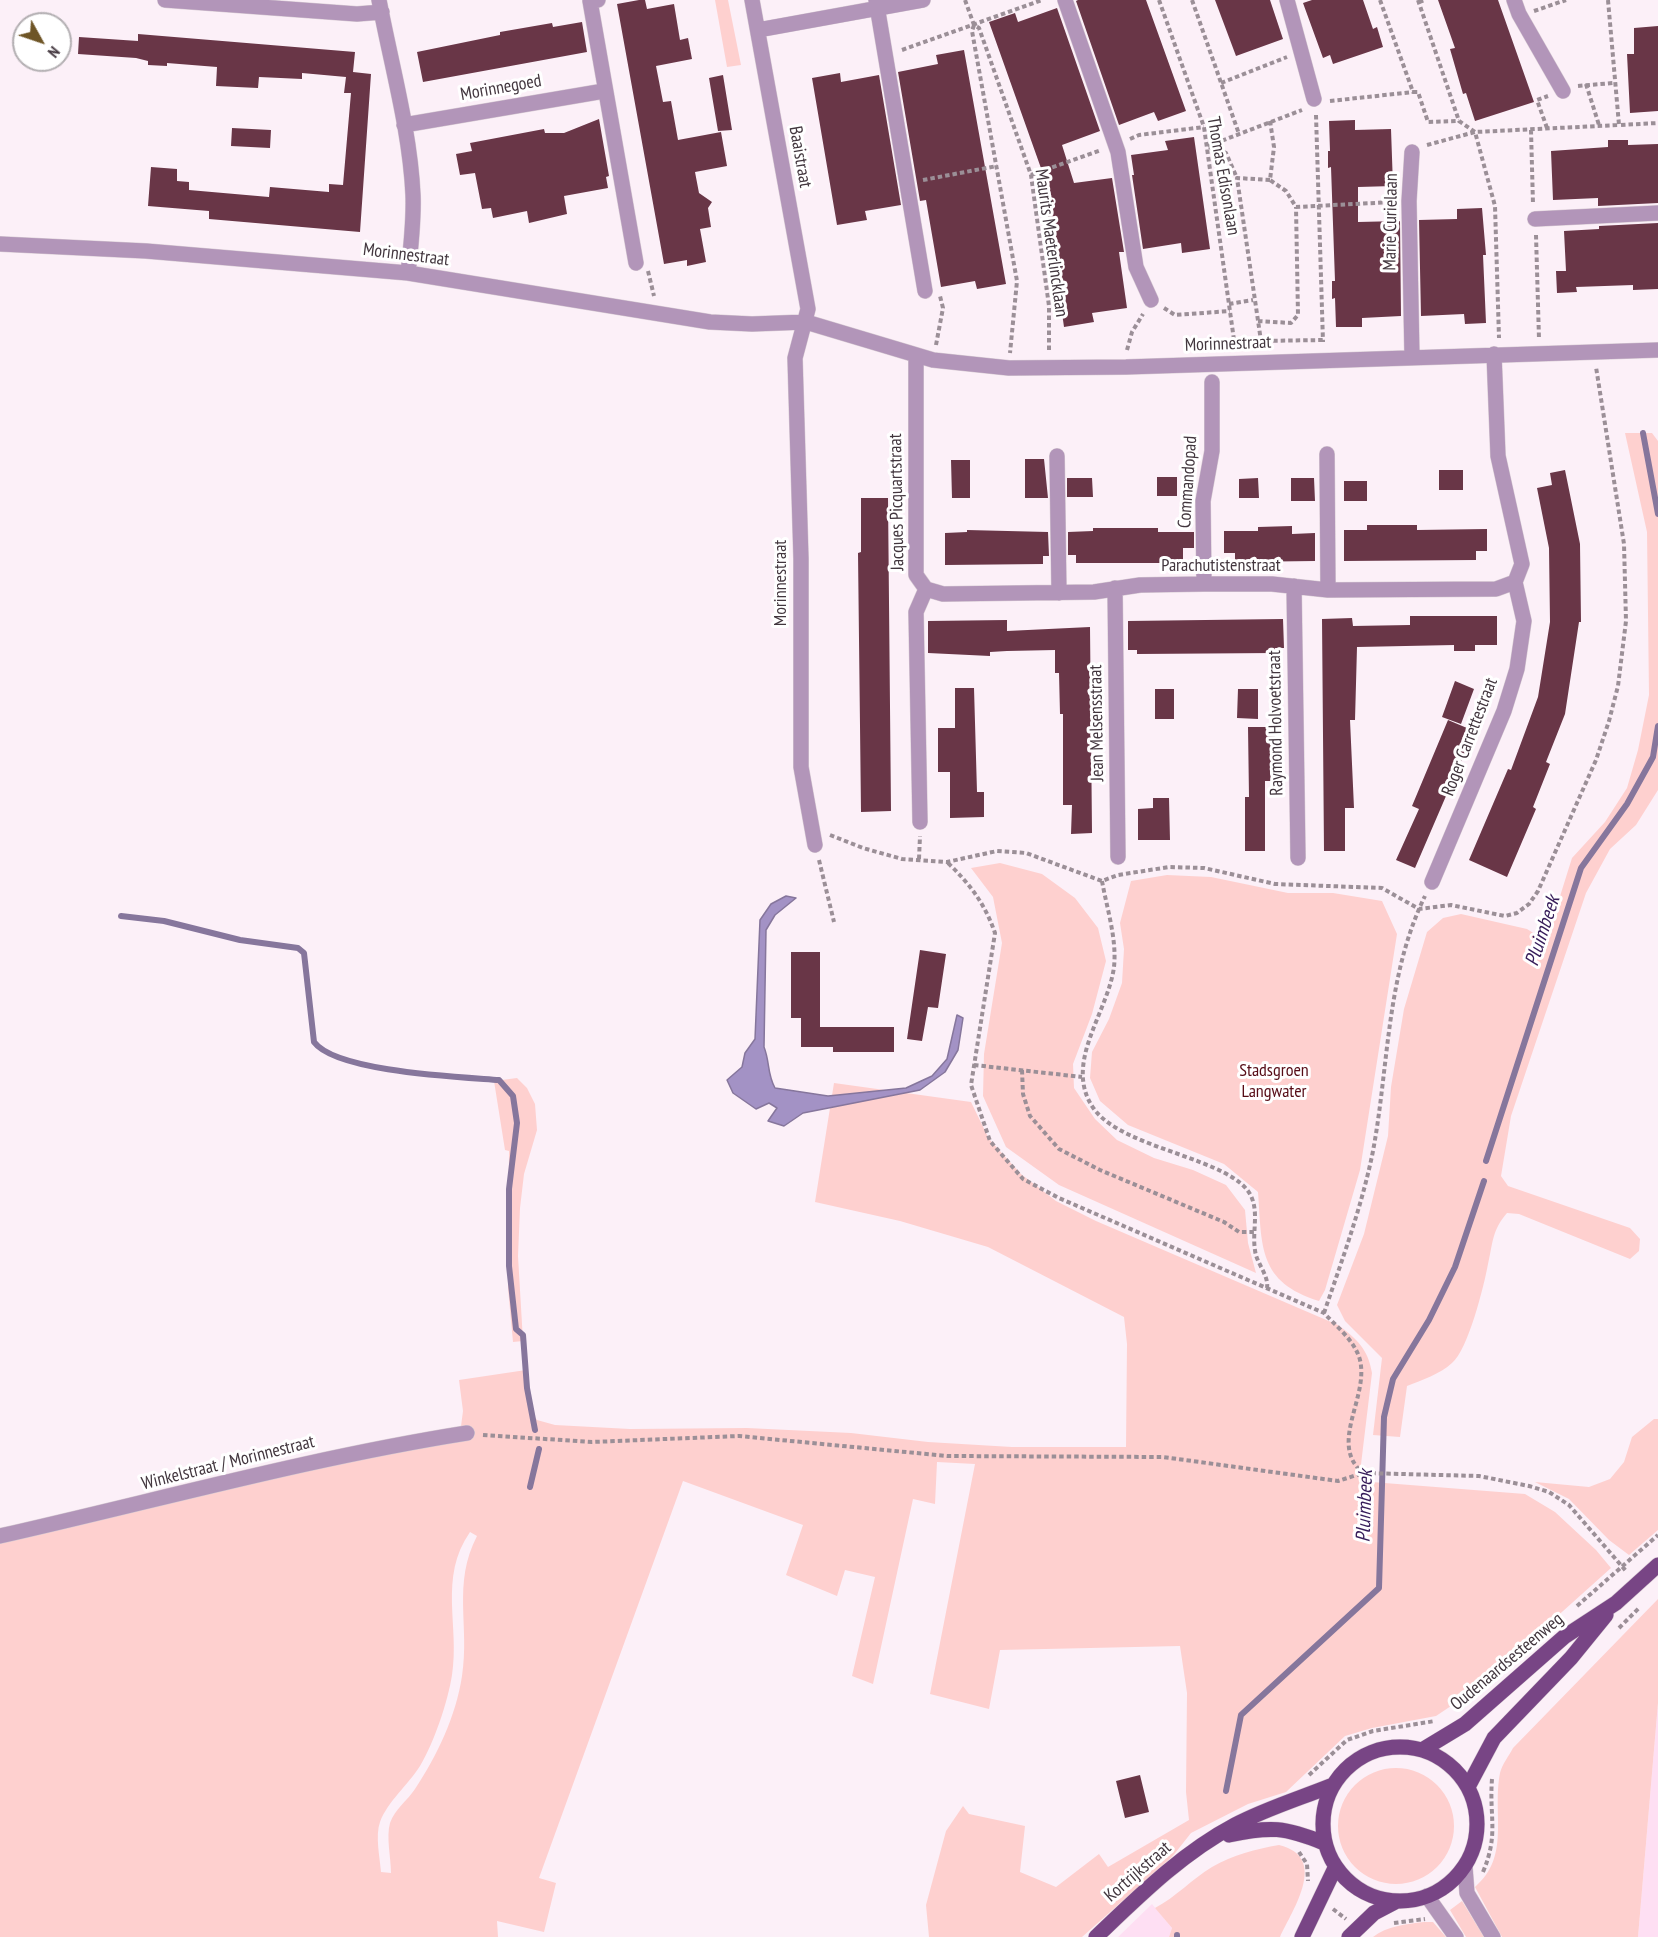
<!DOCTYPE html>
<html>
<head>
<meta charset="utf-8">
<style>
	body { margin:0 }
	#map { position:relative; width:1658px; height:1937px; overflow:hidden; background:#fcf0f8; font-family:"PT Sans Narrow",sans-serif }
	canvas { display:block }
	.north { position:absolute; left:12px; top:12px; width:60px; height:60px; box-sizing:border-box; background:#fff; border:2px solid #b3afb2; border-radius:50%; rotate:130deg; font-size:16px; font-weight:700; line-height:24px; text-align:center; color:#42363e }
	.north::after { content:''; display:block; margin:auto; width:21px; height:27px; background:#6e5526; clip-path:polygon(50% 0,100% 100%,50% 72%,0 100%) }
</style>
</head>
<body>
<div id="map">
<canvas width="1658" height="1937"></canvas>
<div class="north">N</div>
</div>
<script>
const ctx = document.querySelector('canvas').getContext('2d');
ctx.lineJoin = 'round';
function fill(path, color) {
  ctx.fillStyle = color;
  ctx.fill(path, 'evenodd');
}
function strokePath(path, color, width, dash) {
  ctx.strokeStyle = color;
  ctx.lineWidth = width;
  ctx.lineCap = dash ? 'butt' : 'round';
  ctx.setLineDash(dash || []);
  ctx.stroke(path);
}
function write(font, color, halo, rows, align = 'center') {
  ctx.font = font + ' "PT Sans Narrow",sans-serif';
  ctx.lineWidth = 6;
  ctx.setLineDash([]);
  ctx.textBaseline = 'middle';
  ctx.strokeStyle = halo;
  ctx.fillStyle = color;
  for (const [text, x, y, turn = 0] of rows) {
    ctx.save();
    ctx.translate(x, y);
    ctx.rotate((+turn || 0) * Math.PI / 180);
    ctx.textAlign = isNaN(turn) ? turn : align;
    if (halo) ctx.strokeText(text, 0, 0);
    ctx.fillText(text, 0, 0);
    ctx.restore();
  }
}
fill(new Path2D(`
	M1658,1703V1937H1638Z
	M1152,1904L1172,1928L1169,1937H1118Z`), '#fedff3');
fill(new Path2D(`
	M715,0H728L741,65L727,67Z
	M1625,433H1652L1658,441V790L1636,825L1610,849L1586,893L1511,1116L1501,1176L1508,1186L1630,1228L1640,1239L1639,1251L1630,1259L1519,1214L1507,1213C1492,1230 1493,1243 1488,1264C1484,1286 1468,1350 1452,1363C1440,1374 1422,1380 1407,1386L1400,1437L1373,1435L1382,1358L1345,1321L1337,1305L1364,1234L1388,1136L1391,1087L1404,1009L1427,932L1443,918L1461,914L1527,929L1546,941L1572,858L1605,822L1627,788L1638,750L1649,695L1647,532Z
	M1000,863L1042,874L1075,898L1098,928L1106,961L1092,1014L1073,1064L1074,1088L1095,1119L1117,1140L1154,1158L1193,1170L1226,1185L1245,1210L1248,1243L1256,1273L1059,1185L1006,1147L983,1096L984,1054L1002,943L993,897L971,868Z
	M1167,875L1211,877L1288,893H1333L1382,901L1397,934L1360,1170L1325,1290L1319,1301C1258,1282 1262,1247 1258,1192L1224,1164L1128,1125L1100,1101L1090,1078L1092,1052L1109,1019L1122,983L1124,949L1120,923L1131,881Z
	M517,1078L527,1088L535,1104L537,1130L524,1174L520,1208L518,1256L523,1341L513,1342L508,1288L509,1151L505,1150L494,1081Z
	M834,1083L971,1102L989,1139L1021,1174L1056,1201L1096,1221L1338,1325C1357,1339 1368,1349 1372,1373L1359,1481L1525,1494L1555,1512L1596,1550L1611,1568L1475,1690L1436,1716L1372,1728L1345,1736L1286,1792L1248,1804L1191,1833L1172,1857L1082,1937H929L926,1905L946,1831L963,1806L969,1814L1025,1826L1020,1872L1056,1887L1099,1854L1108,1867L1189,1820L1186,1792L1187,1693L1180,1646L1000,1650L989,1709L930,1694L975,1464L937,1462L935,1504L913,1499L873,1684L852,1676L875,1577L845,1570L837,1596L786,1575L803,1525L683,1481L539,1878L556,1883L544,1932L497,1921L498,1937H0V1540L460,1434L463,1411L459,1380L526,1370L532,1413L537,1420L555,1425L630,1429L747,1428L851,1433L928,1442L1012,1447H1126L1127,1344L1124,1317L988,1247L900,1221L815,1202ZM470,1532L477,1536C452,1584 470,1626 462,1676C456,1716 437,1756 415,1789C407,1801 395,1809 390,1823C386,1837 391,1858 391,1873L381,1872C380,1858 375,1836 380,1822C388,1801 408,1785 420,1766C434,1743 448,1701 452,1675C460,1626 438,1578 470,1532Z
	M1654,1419H1658V1530L1629,1555L1609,1540L1569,1499L1535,1482L1589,1487L1610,1479L1624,1462L1632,1437Z
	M1658,1599V1703L1638,1937H1502L1475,1887C1511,1856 1492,1814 1500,1773C1502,1764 1509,1756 1513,1748Z
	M1338 1826a58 58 0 1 1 116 0a58 58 0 1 1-116 0Z
	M1279,1845C1329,1857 1293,1909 1280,1937H1169L1172,1928L1155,1908C1176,1897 1192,1879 1212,1867C1233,1855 1256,1849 1279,1845Z
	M1462,1901L1484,1937H1466L1450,1910Z
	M1424,1922H1433L1446,1937H1373C1387,1926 1406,1924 1424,1922Z`), '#fed0cf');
const water = new Path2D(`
	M786,896L796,898L775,915L766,930L764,1047C770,1062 767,1074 775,1088L828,1096L906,1088L932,1076L947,1059L957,1015L963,1018L958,1050L945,1072L920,1090L803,1113L784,1126L768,1121L777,1108L769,1103L756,1109L733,1093L727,1080L742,1067L745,1053L755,1039L760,920L771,904Z`);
fill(water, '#a392c5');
strokePath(water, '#86769c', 1.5);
strokePath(new Path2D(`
	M1643,433L1658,514
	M121,916L164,921L240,940L298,948L304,953L314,1042C336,1072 461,1077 499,1080L513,1096L517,1123L509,1189V1266L516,1329L523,1335L527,1388L535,1430
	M1486,1161L1581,868L1627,804L1653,757L1658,726
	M530,1487L539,1449
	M1226,1791L1241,1715L1379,1588L1384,1417L1393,1379L1429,1320L1455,1267L1484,1181
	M1177,1937V1935`), '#86769c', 6);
fill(new Path2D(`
	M639,0H645L647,9L674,4L680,40L688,38L692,59L656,66L663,102L671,101L678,140L721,132L727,166L695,172L699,193L712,202L708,208L711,227L700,229L706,262L687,266V260L664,264L617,4Z
	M1078,0H1146L1186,111L1158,121L1154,112L1119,125L1076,1Z
	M1215,0H1270L1283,39L1236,56Z
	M1312,0H1363L1373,29L1377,27L1383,47L1333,64L1330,55L1323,58L1303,3Z
	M1438,0H1498L1534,102L1475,121L1466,93L1463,94L1450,49L1455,48Z
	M1057,8L1100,131L1062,145L1074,183L1112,178L1124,252H1119L1127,308L1092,313L1094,322L1064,327L1042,171L989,22L1015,13L1018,22Z
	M582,22L587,52L423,82L417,52L500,35V32L552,23L553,27Z
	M1658,26V111L1630,113L1627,54H1634V28Z
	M138,34L355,52L353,72L371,74L360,232L209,219V211L148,206L151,167L177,169V181L189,182V190L269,197L270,187L329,192V184L343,185L351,93H344L346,77L302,73V79L259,77L258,88L216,86L217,67L167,63V66L148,65V61L136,58L78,54L79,37L138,41Z
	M964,50L1006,284L977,289L975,281L941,287L926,200L920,201L898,72L938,64L936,55Z
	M840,73L841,82L879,75L901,205L865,211L867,220L837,225L812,78Z
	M723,75L732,130L718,131L709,78Z
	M599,119L609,176L606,177L608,188L564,196L567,214L529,223L527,211L493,218L491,208L482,209L475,173L460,175L456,154L472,151L470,143L544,129L545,133H564Z
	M1355,120V130L1391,129L1393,186L1358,187V222L1400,221L1401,316L1362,318V327H1336L1335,298L1332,299V281H1335L1331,167L1328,168V151H1330L1329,121Z
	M232,128L271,130L270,148L231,146Z
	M1194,137L1210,249L1182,253L1181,243L1143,249L1132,175H1134L1131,155L1168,150L1165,141Z
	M1608,140H1628V145L1658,144V203L1598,206V198L1553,200L1551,151L1608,147Z
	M1482,208L1486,255H1483L1486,323L1465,324L1464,314L1421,316L1419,220L1457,219V209Z
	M1658,223V289L1633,290V285L1576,287L1577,292L1557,293L1556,271H1566L1564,231L1599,229V226Z
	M1025,459H1044L1048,498H1025Z
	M951,460H970V498H952Z
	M1439,470H1463V490H1439Z
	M1565,470L1580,544L1581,622H1579L1565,714L1546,762L1550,764L1533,807L1536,809L1507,877L1469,860L1508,769L1511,770L1538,697L1550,622L1549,548L1537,488L1552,485L1550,473Z
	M1157,477H1177V496H1157Z
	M1067,478H1092L1093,497H1067Z
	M1258,478L1259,498H1239V479Z
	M1291,478H1314L1315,501H1291Z
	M1344,481H1367V501H1344Z
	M861,498H888L891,811L861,812L858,553L861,552Z
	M1367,525H1417V530L1487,529V551H1476V560L1344,561V530H1367Z
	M1292,526V534L1315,533V561L1235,562V553H1224V531H1258V527Z
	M1093,528H1158V532H1194V548H1183V563H1076V555H1068V532L1093,531Z
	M967,530L1048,532L1049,556H1043V564L945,565V533L967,532Z
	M1410,616H1497V645H1475V651H1454V645L1357,647L1355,720H1350L1354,808H1345V851H1324L1322,619L1352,618L1353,626L1410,625Z
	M1283,619L1284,648H1275V653L1137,654V650H1128V621Z
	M1007,620V631L1090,627L1092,833L1071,834L1072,805H1063V714H1060L1059,673H1055V650L1007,651L990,652V656L928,653V621Z
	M1455,681L1474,689L1461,724L1442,717Z
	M955,688H974L977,792H984V817L950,818V772H938V728H955Z
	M1155,689H1174V719H1155Z
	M1238,689H1258V719L1237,718Z
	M1448,720L1474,731L1415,868L1396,860L1419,809L1412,806Z
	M1248,727H1275L1276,781H1265V851H1245V797H1249Z
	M1153,798H1169L1170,840H1138V809L1153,808Z
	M920,950L946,954L938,1008L928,1007L922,1041L907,1039Z
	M791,952H820V1027H894V1052H833V1047H801V1018H791Z
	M1140,1775L1149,1812L1125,1818L1116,1781Z`), '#693647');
const minor = new Path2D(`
	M165,0L357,14L382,12
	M379,0C391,64 410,130 413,195C414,221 411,247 408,273
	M598,0L590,1L636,263
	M752,0L808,309L795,358L801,559V767L815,845
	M876,0L925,291
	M1065,0L1118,152L1136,267L1151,300
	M1287,0L1314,99
	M1514,0L1519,14L1563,91
	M758,30L923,0
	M404,125L604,91
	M1535,219L1658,213
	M0,244L146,251L408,273L710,322L752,324L806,322L933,360L1009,368L1126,367L1658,350
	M916,356V575L926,589L916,612L920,822
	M1412,357L1409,201L1412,152
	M1327,454L1328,590
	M1057,456L1059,593
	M1204,584L1203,501L1212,451V382
	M1294,586L1298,858
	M1115,588L1118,857
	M926,589L943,594L1094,592L1140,585L1204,584H1272L1328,590L1496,589L1515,582
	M1432,882L1504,711L1517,669L1524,621L1515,582L1522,564L1498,456L1494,354
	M0,1536C155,1501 309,1458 467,1433
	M1465,1867L1467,1893L1493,1937
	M1427,1896L1456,1937`);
const major = new Path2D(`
	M1323 1824a77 77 0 1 1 154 0a77 77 0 1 1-154 0Z
	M1422,1750L1465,1724L1564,1637L1616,1603L1658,1565
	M1468,1787L1494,1738L1571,1658L1606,1615
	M1229,1835C1270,1826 1285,1827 1324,1843
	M1096,1937C1139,1896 1182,1853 1235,1825C1265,1809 1301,1798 1333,1785
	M1302,1937L1335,1868
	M1349,1937L1374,1913L1395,1902`);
strokePath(minor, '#d7cbd3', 16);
strokePath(major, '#d7cbd3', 16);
strokePath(new Path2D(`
	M965,0L974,25L979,28L1031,175L1049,306V351
	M1159,0L1204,127L1235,347
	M1192,0L1239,134
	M1380,0L1413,92H1418L1428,122L1459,121
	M1418,0L1459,121L1475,132L1495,206L1499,338
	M1608,0L1619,125L1658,123
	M1419,2L1425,0
	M1534,11L1566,0
	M974,25L972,31L1017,281L1010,353
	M902,50L1042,0
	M1221,83L1287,57
	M1586,84L1599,125
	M1578,86L1613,83
	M1330,101L1413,92
	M1316,115L1323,342
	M1270,121L1274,147L1270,180L1286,191L1296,207L1393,202
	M1547,128L1537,100L1548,96
	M1531,130L1533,204
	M1130,139L1139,135L1204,127
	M1427,145L1475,132L1619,125
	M1208,146L1302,110
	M1209,147L1226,153L1237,178
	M1031,175L1101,150
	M923,180L997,166
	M1270,180L1237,178L1261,341L1323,340
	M1536,235L1539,339
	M648,271L654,296
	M1229,304L1253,300
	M1164,308L1175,315L1230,311
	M1258,321L1291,323L1298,315L1296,207
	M936,345L943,308L940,296
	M1127,350L1132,332L1143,314
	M830,835L863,848L902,859L947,862L997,851L1026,853L1102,881L1118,875L1169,867L1204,868L1275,884L1382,888L1419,909L1451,905L1505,916L1517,913L1529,904L1538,891L1596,760L1609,721L1618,686L1626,621L1624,544L1596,367
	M919,859L920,836
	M819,860L834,922
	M948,863C970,884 985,904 995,933L971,1085L990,1141L1023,1179L1059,1198L1324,1313C1337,1327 1355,1341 1360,1360C1369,1398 1328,1444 1363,1473
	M1102,881C1107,909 1117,939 1114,967C1108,1013 1062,1064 1094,1109C1124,1150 1233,1158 1251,1196C1259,1213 1252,1232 1255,1250C1256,1263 1269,1275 1267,1288
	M974,1065L1082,1077
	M1022,1070L1023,1094L1030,1116L1059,1149L1100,1170L1224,1222L1239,1232H1255
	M1324,1313C1342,1260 1362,1206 1373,1151C1389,1065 1386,976 1425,896
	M483,1435L592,1442L739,1436L947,1456L1163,1457L1338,1481L1363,1473L1479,1476L1529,1486L1549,1492L1569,1505L1626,1571
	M1577,1606L1658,1535
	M1619,1628L1639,1608
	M1309,1775L1347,1740L1373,1731L1435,1721
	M1299,1852L1307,1864L1308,1881
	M1483,1872C1499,1834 1489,1817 1492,1779
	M1333,1909L1346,1919
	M1394,1923L1425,1919`), '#9b8f97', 4, [4.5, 3]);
strokePath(minor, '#b295b9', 15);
strokePath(major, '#784585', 15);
write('18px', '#42363e', '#fff', [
	["Morinnegoed",501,88,-10],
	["Baaistraat",800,157,80],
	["Thomas Edisonlaan",1223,176,80],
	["Marie Curielaan",1391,222,-89],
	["Maurits Maeterlincklaan",1051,243,82],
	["Morinnestraat",406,255,7],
	["Morinnestraat",1228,344,-2],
	["Commandopad",1188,482,-86],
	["Jacques Picquartstraat",897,502,-91],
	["Parachutistenstraat",1221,566],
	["Morinnestraat",781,583,-90],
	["Jean Melsensstraat",1097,723,-91],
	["Raymond Holvoetstraat",1276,723,-91],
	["Roger Carrettestraat",1470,737,-69],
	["Winkelstraat / Morinnestraat",228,1463,-14],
	["Oudenaardsesteenweg",1507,1662,-40],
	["Kortrijkstraat",1138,1872,-41]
]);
write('18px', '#560c16', '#fff', [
	["Stadsgroen",1274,1071],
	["Langwater",1274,1092]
]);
write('italic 20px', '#371d5a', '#fff', [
	["Pluimbeek",1543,931,-72],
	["Pluimbeek",1365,1506,-88]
]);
</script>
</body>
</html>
